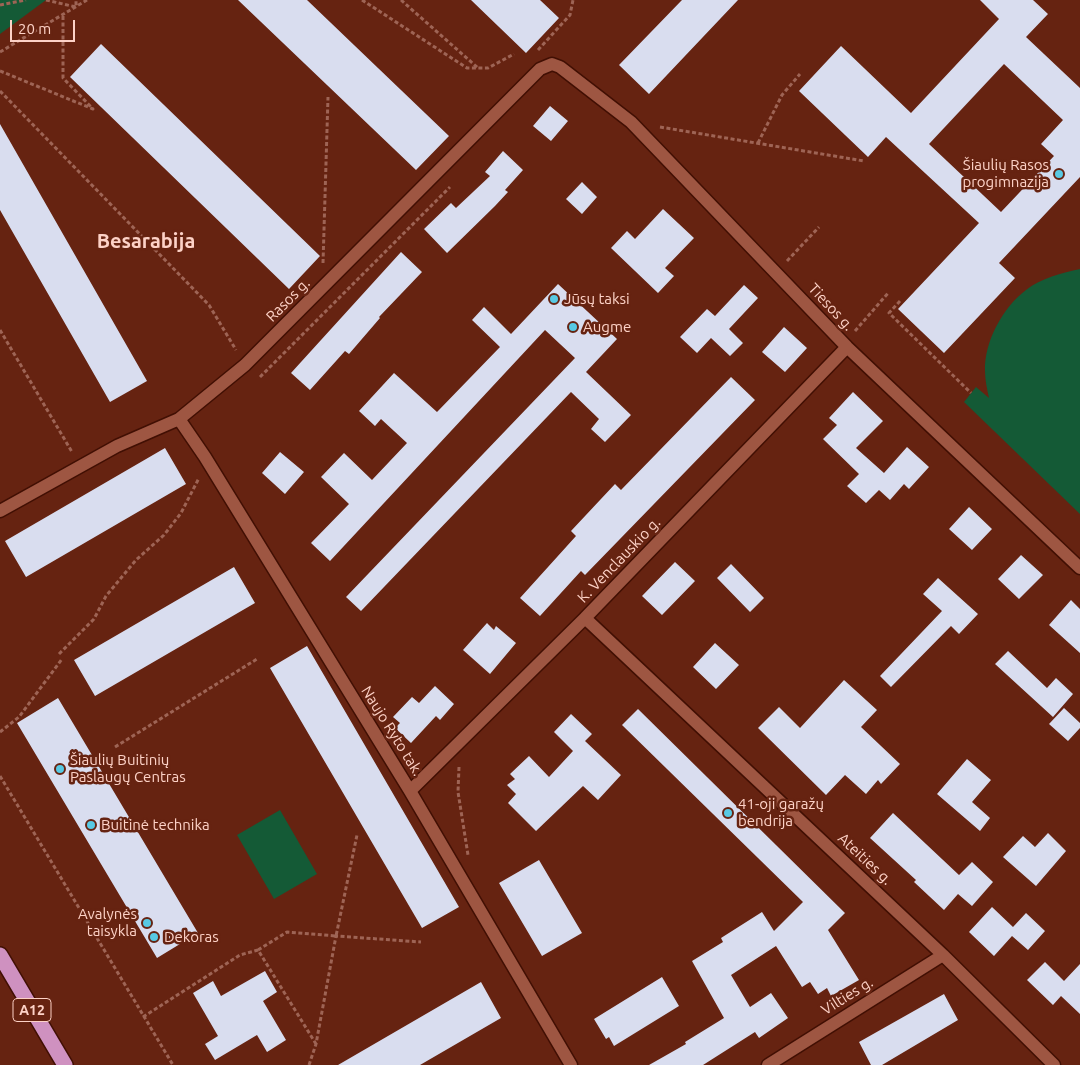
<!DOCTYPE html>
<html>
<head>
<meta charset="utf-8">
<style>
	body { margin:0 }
	#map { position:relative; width:1080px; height:1065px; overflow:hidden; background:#662311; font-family:Ubuntu,sans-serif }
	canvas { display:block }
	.scale { position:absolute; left:10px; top:20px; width:65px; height:22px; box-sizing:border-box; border:2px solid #fdd2c7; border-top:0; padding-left:6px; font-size:15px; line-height:18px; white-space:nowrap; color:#fdd2c7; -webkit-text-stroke:4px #662311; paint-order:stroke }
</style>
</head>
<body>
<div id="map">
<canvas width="1080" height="1065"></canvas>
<div class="scale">20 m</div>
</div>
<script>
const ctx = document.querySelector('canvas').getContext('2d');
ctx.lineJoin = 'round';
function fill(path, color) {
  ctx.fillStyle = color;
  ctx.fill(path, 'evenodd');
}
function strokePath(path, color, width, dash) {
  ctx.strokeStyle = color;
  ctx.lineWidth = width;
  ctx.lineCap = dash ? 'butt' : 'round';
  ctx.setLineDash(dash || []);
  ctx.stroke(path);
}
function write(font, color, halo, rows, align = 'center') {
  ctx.font = font + ' Ubuntu,sans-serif';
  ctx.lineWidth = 5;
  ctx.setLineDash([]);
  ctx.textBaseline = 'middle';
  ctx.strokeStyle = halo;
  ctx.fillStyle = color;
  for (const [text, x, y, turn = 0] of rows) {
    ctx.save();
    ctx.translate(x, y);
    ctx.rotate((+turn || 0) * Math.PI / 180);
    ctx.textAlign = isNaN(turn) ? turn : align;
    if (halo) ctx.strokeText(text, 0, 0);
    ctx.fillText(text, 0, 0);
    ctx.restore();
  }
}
fill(new Path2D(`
	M0,0H46L0,34Z
	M1080,269V514L964,402L976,387L989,398C987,389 985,380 985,371C984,342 1003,307 1026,290C1041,278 1062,273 1080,269Z
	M280,810L317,874L274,899L237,835Z`), '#145a36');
fill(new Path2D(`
	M238,0H307L449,136L416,170Z
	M471,0H540L559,18L526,53Z
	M682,0H738L649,94L619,65Z
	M980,0H1033L1048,14L1026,37L1080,88V177L999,263L1015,278L944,353L898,309L979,223L886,137L868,157L799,91L841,46L911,113L999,19ZM1004,64L1063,120L1041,144L1054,156L1001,212L929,144Z
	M101,44L320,256L289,289L70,77Z
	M550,106L568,121L551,141L533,126Z
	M0,124L147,381L110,402L0,210Z
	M503,151L523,170L505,190L508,192L495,206L447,253L424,229L451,203L456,208L490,176L485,172Z
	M582,182L597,197L582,214L566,199Z
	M663,209L694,238L665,268L674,276L658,293L611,248L627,231L635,239Z
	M401,252L422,272L379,317L380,318L349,354L345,351L310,390L291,373Z
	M558,284L617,339L586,372L631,415L605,442L591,429L599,419L571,392L361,611L346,597L575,358L545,330L330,561L311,543L349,504L321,477L344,453L372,480L407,443L381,419L375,426L359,411L394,373L437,412L500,347L472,320L484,307L511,334Z
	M744,285L758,298L729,329L743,343L730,356L711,338L697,353L680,337L707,309L715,316Z
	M784,327L807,348L785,372L762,352Z
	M731,377L755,400L585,575L581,571L540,616L520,598L576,536L571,531L615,484L621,490Z
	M853,392L883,421L856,448L884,473L907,447L929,467L909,489L904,484L890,500L879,490L866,503L847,486L859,474L823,439L837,425L829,418Z
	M165,448L186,484L26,577L5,541Z
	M280,452L304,472L285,494L262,473Z
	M969,507L992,529L972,550L949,529Z
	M1021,555L1043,575L1019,599L998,579Z
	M675,562L695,581L662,615L642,596Z
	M731,564L764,598L750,612L717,578Z
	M234,567L255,603L95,696L74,660Z
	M938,578L978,614L959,634L951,626L891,687L880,676L942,611L923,594Z
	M1071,600L1080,609V653L1049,625Z
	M487,623L494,630L496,626L516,643L490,674L463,650Z
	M715,643L739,665L716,689L693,667Z
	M307,646L459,907L422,928L270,668Z
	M1008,651L1047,688L1056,678L1073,694L1053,717L995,664Z
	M844,680L877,710L861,727L900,764L881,784L878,780L866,794L845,775L826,795L758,728L779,707L800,728Z
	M435,686L454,704L440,720L436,716L411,743L395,728L400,723L393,717L412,697L419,703Z
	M58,698L198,933L157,958L17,723Z
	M1064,708L1080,723V728L1068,741L1049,724Z
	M638,709L845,913L828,930L859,980L831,996L827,988L818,994L810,982L802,987L776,946L731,975L750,1007L771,993L788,1018L759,1038L755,1032L703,1065H649L686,1044L685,1042L724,1018L692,961L723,942L721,938L762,912L774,931L803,902L622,725Z
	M571,714L592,734L585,741L621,775L598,800L583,786L536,831L508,803L516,794L507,785L515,779L510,774L529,756L549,777L573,751L554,732Z
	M967,759L991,780L972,802L990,818L980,831L937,794Z
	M893,813L959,875L972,862L993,882L972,906L958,894L944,910L914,882L916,880L870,838Z
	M1048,833L1066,851L1036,886L1003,857L1023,836L1035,847Z
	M539,860L582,933L542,956L499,883Z
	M992,907L1013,927L1026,913L1045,931L1028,950L1012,936L994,956L969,932Z
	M1045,962L1064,981L1080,964V1014L1061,996L1053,1005L1027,980Z
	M265,971L277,992L263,1001L286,1040L267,1052L257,1035L215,1060L205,1044L218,1036L193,993L213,981L221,996Z
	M662,977L679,1006L614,1046L609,1037L606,1039L594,1019Z
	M481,982L501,1018L420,1065H338Z
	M944,994L958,1020L882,1065H871L859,1042Z`), '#d9ddef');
const street = new Path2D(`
	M179,419L205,457L410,791L571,1065
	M0,511L117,446L179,419L245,365L540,69L552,64L560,67L631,122L847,347L1080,568
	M585,618L943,955L1054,1065
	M410,791L585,618L847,347
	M768,1065L943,955`);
const highway = new Path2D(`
	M0,955L65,1065`);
strokePath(street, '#410f03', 15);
strokePath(highway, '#410f03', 18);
strokePath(new Path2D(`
	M46,0L76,7V0
	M362,0L467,68H488L514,54
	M401,0L478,68
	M0,5L26,0
	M538,50L570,15L573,0
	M0,52L87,0
	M0,71L93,109L63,78V15
	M0,91L209,305L236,350
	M660,127L864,161
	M758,143L782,95L800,74
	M787,261L819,227
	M323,263L328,97
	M900,301L889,313L971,393
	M0,330L72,452
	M855,331L889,292
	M260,377L450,187
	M59,654L94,619L106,596L136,560L164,535L181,513L199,478
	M0,732L19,717L62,659
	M115,747L257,659
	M459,767L458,792L468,855
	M0,776L173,1065
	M258,950L287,932L336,936L357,835
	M143,1017L240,955L258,950L316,1044
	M309,1065L316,1044L336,936L421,942`), '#9e6455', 3, [4, 2.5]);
strokePath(street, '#9e5642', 12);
strokePath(highway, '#cf91c0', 15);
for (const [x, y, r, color] of [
	[1059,174,5,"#58c9e3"],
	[554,299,5,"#58c9e3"],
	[573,327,5,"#58c9e3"],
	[60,769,5,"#58c9e3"],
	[728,813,5,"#58c9e3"],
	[91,825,5,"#58c9e3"],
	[147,923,5,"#58c9e3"],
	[154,937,5,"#58c9e3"]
]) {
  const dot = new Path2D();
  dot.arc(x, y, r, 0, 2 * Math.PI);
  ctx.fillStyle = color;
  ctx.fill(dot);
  strokePath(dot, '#662311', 2);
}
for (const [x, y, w] of [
	[32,1010,38]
]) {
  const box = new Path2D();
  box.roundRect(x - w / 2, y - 11.5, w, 23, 4);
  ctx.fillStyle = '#662311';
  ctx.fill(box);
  strokePath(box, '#fdd2c7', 1);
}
write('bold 14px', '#fdd2c7', null, [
	["A12",32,1010]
]);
write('15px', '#fdd2c7', '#662311', [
	["Šiaulių Rasos",1049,165,"right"],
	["progimnazija",1049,182,"right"],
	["Jūsų taksi",564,299],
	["Augme",583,327],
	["Šiaulių Buitinių",70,760],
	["Paslaugų Centras",70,777],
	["41-oji garažų",738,804],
	["bendrija",738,821],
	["Buitinė technika",101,825],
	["Avalynės",137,914,"right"],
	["taisykla",137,931,"right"],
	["Dekoras",164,937]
], 'left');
write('15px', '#fdd2c7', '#662311', [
	["Rasos g.",288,300,-45],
	["Tiesos g.",831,307,47],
	["K. Venclauskio g.",619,560,-46],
	["Naujo Ryto tak.",392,731,58],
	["Ateities g.",865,859,43],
	["Vilties g.",847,996,-32]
]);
write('bold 20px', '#fdd2c7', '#662311', [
	["Besarabija",146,241]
]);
</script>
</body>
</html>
